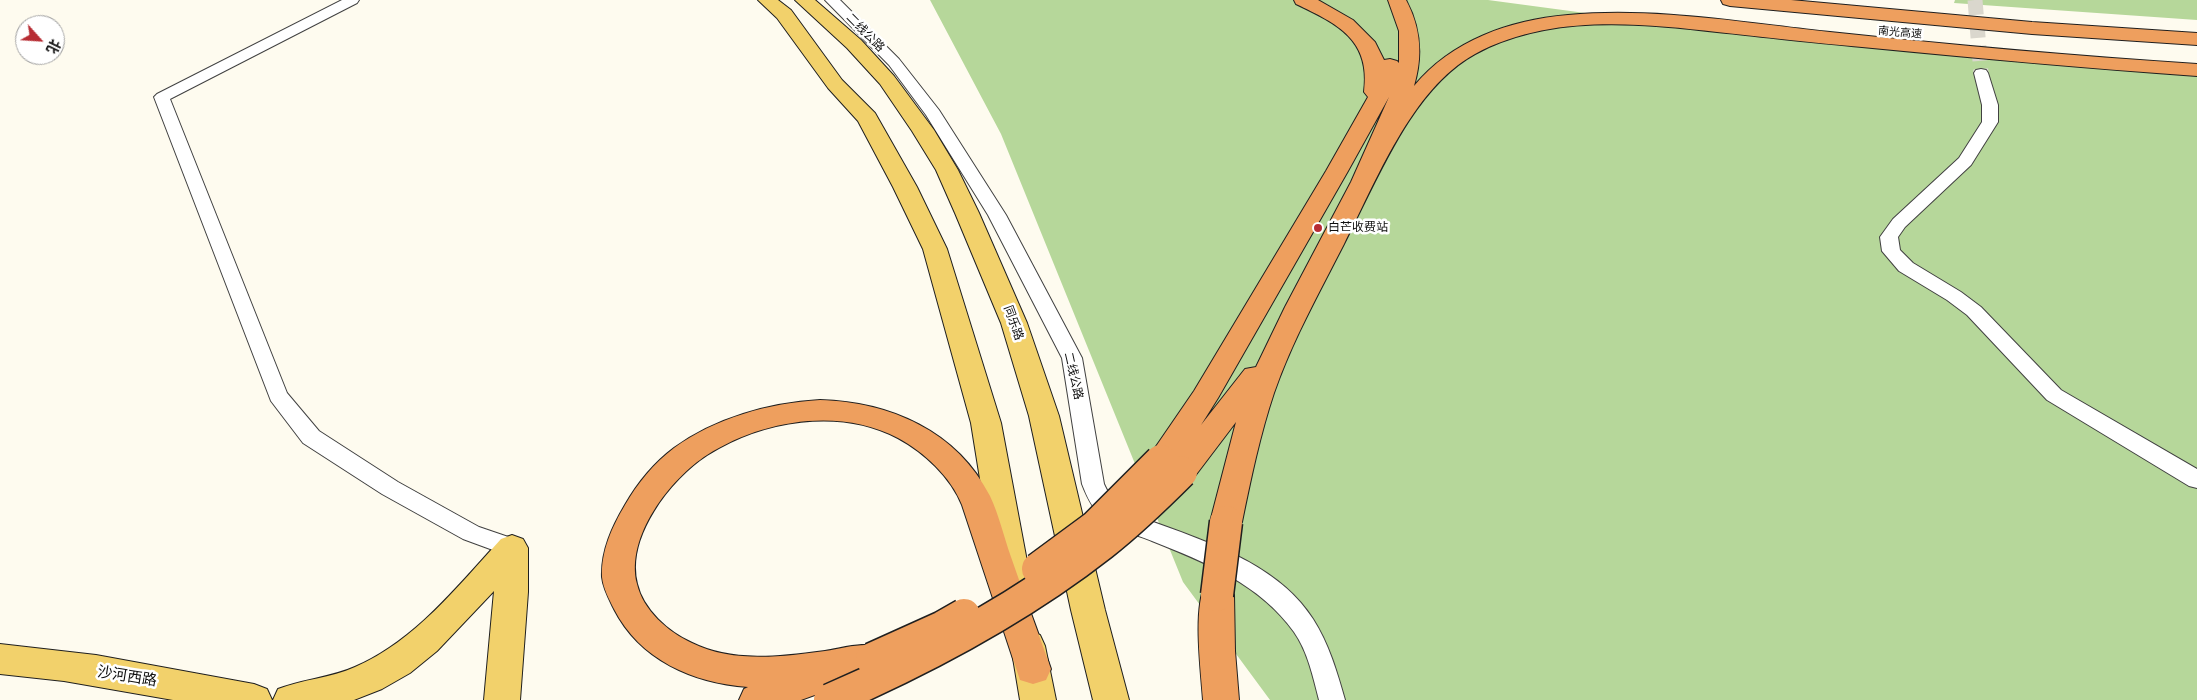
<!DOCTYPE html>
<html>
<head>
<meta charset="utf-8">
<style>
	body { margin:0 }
	#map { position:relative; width:2197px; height:700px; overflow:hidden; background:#fefbef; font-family:"Times New Roman","Noto Sans SC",serif }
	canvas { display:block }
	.north { position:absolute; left:15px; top:15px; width:50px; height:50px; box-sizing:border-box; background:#fff; border:1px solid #9f9f9f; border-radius:50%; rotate:116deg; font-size:14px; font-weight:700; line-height:20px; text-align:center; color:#0e0e0e }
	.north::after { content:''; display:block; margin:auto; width:18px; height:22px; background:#b72c33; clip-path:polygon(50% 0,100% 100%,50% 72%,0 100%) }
</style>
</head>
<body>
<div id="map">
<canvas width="2197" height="700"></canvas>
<div class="north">北</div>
</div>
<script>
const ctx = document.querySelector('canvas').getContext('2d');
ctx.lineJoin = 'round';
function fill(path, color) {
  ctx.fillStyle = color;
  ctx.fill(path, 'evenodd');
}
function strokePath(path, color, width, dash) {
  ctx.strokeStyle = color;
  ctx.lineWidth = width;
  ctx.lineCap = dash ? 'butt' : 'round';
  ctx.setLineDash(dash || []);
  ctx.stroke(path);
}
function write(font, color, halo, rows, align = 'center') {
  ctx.font = font + ' "Times New Roman","Noto Sans SC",serif';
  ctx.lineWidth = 5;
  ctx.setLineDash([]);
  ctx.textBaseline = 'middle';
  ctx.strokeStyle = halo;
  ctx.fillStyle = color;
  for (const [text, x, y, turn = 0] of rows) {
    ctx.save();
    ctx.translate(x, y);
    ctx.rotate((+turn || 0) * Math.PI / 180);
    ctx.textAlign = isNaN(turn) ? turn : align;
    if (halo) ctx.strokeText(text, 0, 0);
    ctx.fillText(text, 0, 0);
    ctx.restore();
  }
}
fill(new Path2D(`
	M930,0H1488L1660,23L2197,74V700H1270L1183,582L1001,134Z
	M1955,0H2197V20L1954,3Z`), '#b6d79a');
strokePath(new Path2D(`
	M1975,0L1981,73`), '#dad7cd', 15, [15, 8]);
const street = new Path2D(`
	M342,0H359L357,3L170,99L287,393L319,431L398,482L479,527L520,541L524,548L520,555L512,557L463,539L382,494L303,443L271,401L154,97L157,94Z
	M825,0H840L899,59L939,110L1006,215L1082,358L1104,484C1110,498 1119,506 1132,514C1194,538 1275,559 1313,619C1329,644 1337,672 1345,700H1319C1313,677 1308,652 1294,632C1260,584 1205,562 1152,541C1137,535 1117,530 1104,519C1093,510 1087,497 1082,484L1062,358L988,215L926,115L889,65Z
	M1981,69L1986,70L1988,73L1998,105V122L1971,165L1905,227L1898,237L1900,250L1913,263L1961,292L1981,307L2061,390L2197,469V488L2189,486L2047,400L1967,315L1947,300L1899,271L1882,251L1880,237L1893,219L1959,158L1982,122V105L1974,73L1976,70Z`);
const primary = new Path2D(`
	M758,0H778L791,10L842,80L875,113L917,187L947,249L1001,423L1029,572L1024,581L1012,585L1000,581L995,572L971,423L923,249L893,187L858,121L828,88L777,18Z
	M795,0H815L861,40L894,76L934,130L958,170L979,213L1027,323L1059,416L1105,610L1129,700H1093L1071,610L1029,416L1001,323L955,213L936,170L912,131L880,84L847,48Z
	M512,535L523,539L528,548V592L520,700H484L494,591L437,651L410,673L382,689L354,700H273L278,689C303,679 331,678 355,667C415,641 458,586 501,539Z
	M1028,631L1040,635L1045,646L1056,700H1020L1011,646L1016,635Z
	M0,644L96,655L254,684L267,689L272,700H173L64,681L0,674Z`);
const highway = new Path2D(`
	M1294,0H1318L1353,20L1375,42L1384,60L1390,59L1397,61L1399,63V31L1388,0H1406C1421,28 1423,56 1414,86C1452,40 1510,20 1568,15C1655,7 1744,23 1830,32C1952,45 2074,56 2197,64V76C2085,68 1974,58 1862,47C1814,43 1766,37 1717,32C1638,23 1549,14 1475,54C1411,89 1376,182 1344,244C1319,293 1292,341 1274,393C1260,435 1251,478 1242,522L1237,531L1226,534L1215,531L1210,522L1236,422L1192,480L1181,483L1170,480L1167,470L1161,472L1150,469L1146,461L1194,391L1326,171L1368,97L1364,92C1371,40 1338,24 1296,4ZM1389,97L1351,182L1285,307L1256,367L1245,369L1201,425L1218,398L1348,171Z
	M1721,0H1791L2032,22L2197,33V45L2032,34L1730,6L1723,4Z
	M820,400C890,402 957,431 990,496C999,515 1004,537 1011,557C1024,595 1038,632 1051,669L1046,680L1033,684L1020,680L962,505C951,477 924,452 898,438C839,407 762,420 707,455C670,479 625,537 637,584C643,610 668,632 692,643C732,663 782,657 825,651C845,648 865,641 884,648L890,659L884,670L872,674L838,680L834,688L801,700H739L744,689L748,687C693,683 640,660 614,609C609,599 603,588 602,577C601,551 612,527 625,505C637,484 654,463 674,448C715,418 769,403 820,400Z
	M1217,581L1229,585L1234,595L1235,651L1239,700H1203C1201,671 1193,610 1205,585Z`);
strokePath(street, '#414141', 2);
strokePath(primary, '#1f1f1f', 2);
strokePath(highway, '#1f1f1f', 2);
fill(street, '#fff');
fill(primary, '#f2d16b');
fill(highway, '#ee9f5e');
const highwayBridge = new Path2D(`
	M1038,569L1095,527L1161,461
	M1217,595L1226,522
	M872,659L943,627L964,615
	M830,700C927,658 1019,609 1102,544C1130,522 1156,497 1181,472`);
strokePath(highwayBridge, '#1f1f1f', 35, []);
strokePath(highwayBridge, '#ee9f5e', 32);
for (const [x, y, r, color] of [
	[1318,228,5,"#b72c33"]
]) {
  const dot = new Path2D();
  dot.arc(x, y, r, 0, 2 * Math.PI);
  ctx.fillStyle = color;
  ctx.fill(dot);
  strokePath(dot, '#fff', 2);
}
write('11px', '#0e0e0e', '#fff', [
	["南光高速",1900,33,5]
]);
write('12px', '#0e0e0e', '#fff', [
	["二线公路",865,33,45],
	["同乐路",1013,323,70],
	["二线公路",1073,376,77]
]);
write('12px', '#0e0e0e', '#fff', [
	["白芒收费站",1328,228]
], 'left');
write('15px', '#0e0e0e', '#fff', [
	["沙河西路",127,677,9]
]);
</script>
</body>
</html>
